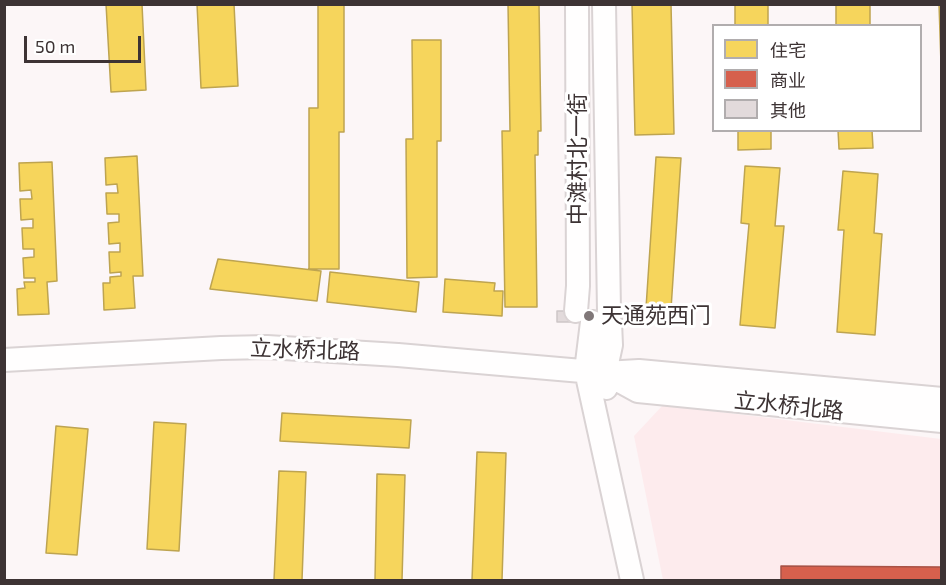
<!DOCTYPE html>
<html>
<head>
<meta charset="utf-8">
<style>
	body { margin:0 }
	#map { position:relative; width:946px; height:585px; overflow:hidden; background:#fcf6f7; font-family:"Exo 2","Noto Sans SC",sans-serif }
	canvas { display:block }
	.frame { position:absolute; inset:0; border:6px solid #3d3334; pointer-events:none }
	.legend { position:absolute; left:712px; top:24px; width:210px; height:108px; box-sizing:border-box; background:#fff; border:2px solid #b1adae; margin:0; padding:8px 10px; list-style:none; font-size:18px; color:#3d3334 }
	.legend li { display:flex; align-items:center; gap:12px; height:30px }
	.legend b { width:30px; border:2px solid #b1adae }
	.scale { position:absolute; left:24px; top:36px; width:117px; height:27px; box-sizing:border-box; border:3px solid #3d3334; border-top:0; padding-left:8px; font-size:18px; line-height:21px; white-space:nowrap; color:#3d3334; -webkit-text-stroke:4px #fff; paint-order:stroke }
</style>
</head>
<body>
<div id="map">
<canvas width="946" height="585"></canvas>
<div class="frame"></div>
<ul class="legend">
<li><b style="height:16px;background:#f6d55c"></b>住宅</li>
<li><b style="height:16px;background:#d6604d"></b>商业</li>
<li><b style="height:16px;background:#e2dadb"></b>其他</li>
</ul>
<div class="scale">50 m</div>
</div>
<script>
const ctx = document.querySelector('canvas').getContext('2d');
ctx.lineJoin = 'round';
function fill(path, color) {
  ctx.fillStyle = color;
  ctx.fill(path, 'evenodd');
}
function strokePath(path, color, width, dash) {
  ctx.strokeStyle = color;
  ctx.lineWidth = width;
  ctx.lineCap = dash ? 'butt' : 'round';
  ctx.setLineDash(dash || []);
  ctx.stroke(path);
}
function write(font, color, halo, rows, align = 'center') {
  ctx.font = font + ' "Exo 2","Noto Sans SC",sans-serif';
  ctx.lineWidth = 6;
  ctx.setLineDash([]);
  ctx.textBaseline = 'middle';
  ctx.strokeStyle = halo;
  ctx.fillStyle = color;
  for (const [text, x, y, turn = 0] of rows) {
    ctx.save();
    ctx.translate(x, y);
    ctx.rotate((+turn || 0) * Math.PI / 180);
    ctx.textAlign = isNaN(turn) ? turn : align;
    if (halo) ctx.strokeText(text, 0, 0);
    ctx.fillText(text, 0, 0);
    ctx.restore();
  }
}
fill(new Path2D(`
	M663,405L941,439V580H663L634,436Z`), '#fdebed');
const homes = new Path2D(`
	M106,4H142L146,90L111,92Z
	M197,4H234L238,86L201,88Z
	M318,4H344V132H339V269H309V108H318Z
	M508,4H539L541,131H538V155H535L537,307H505L502,131H510Z
	M632,4H671L674,134L635,135Z
	M735,4H768V26H735Z
	M836,4H870V26H836Z
	M939,4H942V94Z
	M412,40H441V141H437V277L407,278L406,139H413Z
	M738,130H771V149L738,150Z
	M838,130H872L873,148L839,149Z
	M137,156L143,276H133L135,308L104,310L103,283H110V277L121,276V272L110,273L109,252H120V243L109,244L108,223L119,222V214H107L106,193H118L117,184L106,185L105,158Z
	M656,157L681,158L671,309L646,308Z
	M52,162L57,281L47,282L49,314L18,315L17,289L25,288L24,282H35V278H24L23,258L34,257V249H23L22,228H33V219L21,220L20,199H32L31,190L20,191L19,163Z
	M745,166L780,168L775,226H784L775,328L740,325L749,224L741,223Z
	M843,171L878,174L874,233L882,234L875,335L837,332L844,230H838Z
	M218,259L321,271L317,301L210,289Z
	M330,272L419,282L416,312L327,302Z
	M445,279L495,283L494,291H503L502,316L443,312Z
	M282,413L411,420L409,448L280,441Z
	M154,422L186,424L179,551L147,549Z
	M56,426L88,429L77,555L46,553Z
	M477,452L506,453L502,580H472Z
	M279,471L306,472L302,580H274Z
	M377,474L405,475L402,580H375Z`);
fill(homes, '#f6d55c');
strokePath(homes, '#bea450', 1.5);
const shops = new Path2D(`
	M781,566L942,567V580H781Z`);
fill(shops, '#d6604d');
strokePath(shops, '#a85246', 1.5);
const building = new Path2D(`
	M557,311H622V322H557Z`);
fill(building, '#e2dadb');
strokePath(building, '#cdc6c7', 1.5);
const tertiary = new Path2D(`
	M604,4L609,311
	M576,311L578,286L577,4
	M592,322L586,371L632,580
	M4,360L221,348L267,347L398,355L605,373L639,371L942,399
	M607,374L638,391L942,421
	M606,388L605,373L611,345L610,322`);
strokePath(tertiary, '#dad3d4', 26);
strokePath(tertiary, '#fffefe', 22);
for (const [x, y, r, color] of [
	[589,316,6,"#807778"]
]) {
  const dot = new Path2D();
  dot.arc(x, y, r, 0, 2 * Math.PI);
  ctx.fillStyle = color;
  ctx.fill(dot);
  strokePath(dot, '#fff', 2);
}
write('22px', '#3d3334', '#fff', [
	["中滩村北一街",578,159,-90],
	["立水桥北路",305,350,2],
	["立水桥北路",789,406,6]
]);
write('22px', '#3d3334', '#fff', [
	["天通苑西门",601,316]
], 'left');
</script>
</body>
</html>
